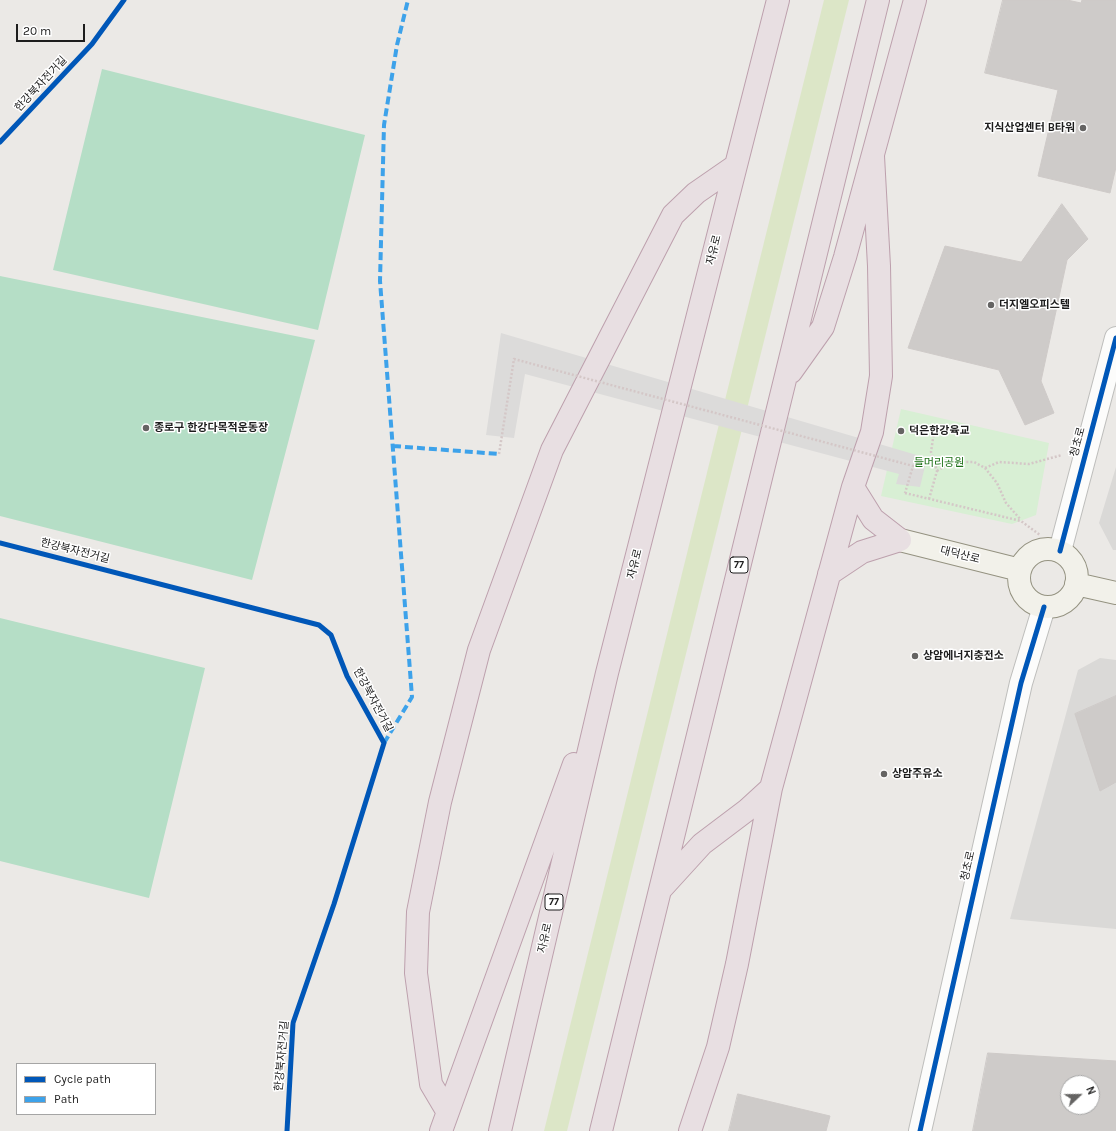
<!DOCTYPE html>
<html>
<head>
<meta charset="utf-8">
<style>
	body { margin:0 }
	#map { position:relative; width:1116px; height:1131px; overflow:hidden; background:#ebe9e6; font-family:Karla,sans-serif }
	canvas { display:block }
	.legend { position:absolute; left:16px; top:1063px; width:140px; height:52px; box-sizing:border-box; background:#fff; border:1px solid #a5a5a5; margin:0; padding:5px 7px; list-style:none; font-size:12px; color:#1d1d1d }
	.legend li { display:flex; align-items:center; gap:8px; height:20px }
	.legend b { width:20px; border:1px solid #a5a5a5 }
	.north { position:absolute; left:1060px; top:1075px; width:40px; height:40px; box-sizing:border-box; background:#fff; border:1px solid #a5a5a5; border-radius:50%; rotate:68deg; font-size:11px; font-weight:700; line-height:16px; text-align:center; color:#1d1d1d }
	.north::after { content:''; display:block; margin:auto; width:14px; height:18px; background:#656463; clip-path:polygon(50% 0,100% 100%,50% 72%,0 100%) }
	.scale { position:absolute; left:16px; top:24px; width:69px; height:18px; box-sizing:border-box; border:2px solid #1d1d1d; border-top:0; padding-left:5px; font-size:12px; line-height:14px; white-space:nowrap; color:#1d1d1d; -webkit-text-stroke:3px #fff; paint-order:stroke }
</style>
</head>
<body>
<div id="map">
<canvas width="1116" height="1131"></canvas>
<ul class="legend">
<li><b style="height:5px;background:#0057b8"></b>Cycle path</li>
<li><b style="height:5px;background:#3da2ea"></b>Path</li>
</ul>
<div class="north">N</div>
<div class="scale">20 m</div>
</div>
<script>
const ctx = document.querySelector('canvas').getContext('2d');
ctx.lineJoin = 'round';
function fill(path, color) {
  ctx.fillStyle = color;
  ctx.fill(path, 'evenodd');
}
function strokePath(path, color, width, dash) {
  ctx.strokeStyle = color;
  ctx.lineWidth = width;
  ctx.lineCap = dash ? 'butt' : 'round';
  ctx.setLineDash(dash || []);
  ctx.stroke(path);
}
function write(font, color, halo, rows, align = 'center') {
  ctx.font = font + ' Karla,"Noto Sans KR",sans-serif';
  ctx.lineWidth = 3;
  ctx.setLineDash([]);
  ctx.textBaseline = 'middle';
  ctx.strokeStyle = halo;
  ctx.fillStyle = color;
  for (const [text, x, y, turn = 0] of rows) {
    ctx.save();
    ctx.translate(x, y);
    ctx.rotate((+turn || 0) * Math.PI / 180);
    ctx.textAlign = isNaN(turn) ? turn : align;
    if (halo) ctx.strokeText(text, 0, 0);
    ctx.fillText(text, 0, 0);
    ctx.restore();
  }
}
fill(new Path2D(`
	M1116,467V550H1113L1099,523Z
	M1100,658L1116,660V929L1010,919L1078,670Z`), '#dad9d7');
fill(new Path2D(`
	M824,0H849L567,1131H544Z`), '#dce6c7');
fill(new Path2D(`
	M901,409L1049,443L1036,515L1012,524L881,496Z`), '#d8efd4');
fill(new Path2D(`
	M102,69L365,135L318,330L53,270Z
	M0,276L315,340L252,580L0,516Z
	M0,618L205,668L149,898L0,861Z`), '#b5dec6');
fill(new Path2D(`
	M501,333L927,458L920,487L896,484L899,474L525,374L514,438L486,435Z`), '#dcdbda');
const building = new Path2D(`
	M1003,0H1067L1081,3L1082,0H1116V167L1110,193L1038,176L1058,90L985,73Z
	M1062,204L1088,239L1067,260L1041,381L1054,413L1025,425L999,370L908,348L945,246L1021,262Z
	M1116,696V782L1100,791L1075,714Z
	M988,1053L1116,1061V1131H973ZM1068,1083H1092V1107H1068Z
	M738,1094L830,1116L826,1131H729Z`);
fill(building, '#cecbc9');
strokePath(building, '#cecac8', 1);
const street = new Path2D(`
	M1060,551L1116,338
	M920,1131L1021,683L1044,607`);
const secondary = new Path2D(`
	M900,540L1020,570
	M1019 578a29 29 0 1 1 58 0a29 29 0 1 1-58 0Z
	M1076,584L1116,593`);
const highway = new Path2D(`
	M791,372L823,327L845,257L915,0
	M853,487L873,519L900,540
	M829,574L862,552L900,540
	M661,889L702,844L747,810L771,788
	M447,1111L431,1084L416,973L418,912L440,802L479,650L552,450L673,215L696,193L735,166
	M441,1131L574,764
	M500,1131L607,673L778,0
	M601,1131L878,0
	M690,1131L718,1047L737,964L771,788L853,487L872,432L881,376L879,266L873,156`);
strokePath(street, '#bebebc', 24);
strokePath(secondary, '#949280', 24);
strokePath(highway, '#bda0ad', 24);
strokePath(new Path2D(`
	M985,468L999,462L1029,464L1062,455
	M937,471L951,462H974L985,468L997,483L1006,503L1021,520
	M905,493L1021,521L1040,535
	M929,499L937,471L931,452L934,432`), '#d4c7c7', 2.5, [2, 2]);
strokePath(street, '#fcfcfb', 22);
strokePath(secondary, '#f2f1ea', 22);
strokePath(highway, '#e8dfe2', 22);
strokePath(new Path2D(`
	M499,454L514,359L913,466L905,493`), '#d4c7c7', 2.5, [2, 2]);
strokePath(new Path2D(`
	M393,446L499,454
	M384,743L412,697L380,281L384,125L397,45L408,0`), '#3da2ea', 4, [8, 4]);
strokePath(new Path2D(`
	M0,142L92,44L124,0
	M0,543L319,625L331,635L347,676L384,743L334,904L293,1023L287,1131
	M1060,551L1116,338
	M920,1131L1021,683L1044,607`), '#0057b8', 5);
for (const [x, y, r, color] of [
	[1083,128,4,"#656463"],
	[991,305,4,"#656463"],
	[146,428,4,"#656463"],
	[901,431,4,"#656463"],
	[915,656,4,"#656463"],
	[884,774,4,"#656463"]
]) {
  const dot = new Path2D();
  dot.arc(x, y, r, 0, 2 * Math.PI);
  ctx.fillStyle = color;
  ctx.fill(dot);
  strokePath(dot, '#fff', 1.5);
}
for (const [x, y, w] of [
	[739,565,18],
	[554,902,18]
]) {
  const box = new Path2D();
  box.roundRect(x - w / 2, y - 8, w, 16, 3);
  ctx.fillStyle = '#fff';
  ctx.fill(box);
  strokePath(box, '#1d1d1d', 1);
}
write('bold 10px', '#1d1d1d', null, [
	["77",739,565],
	["77",554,902]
]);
write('11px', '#1d1d1d', '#fff', [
	["한강북자전거길",41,84,-47],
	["자유로",714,250,-76],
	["청초로",1078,442,-75],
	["한강북자전거길",75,551,14],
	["대덕산로",960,555,14],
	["자유로",635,564,-76],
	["한강북자전거길",373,700,62],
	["청초로",968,866,-77],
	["자유로",545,938,-77],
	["한강북자전거길",282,1056,-85]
]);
write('bold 11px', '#1d1d1d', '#fff', [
	["지식산업센터 B타워",1075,128,"right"],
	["더지엘오피스텔",999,305],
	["종로구 한강다목적운동장",154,428],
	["덕은한강육교",909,431],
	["상암에너지충전소",923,656],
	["상암주유소",892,774]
], 'left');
write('11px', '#1c7016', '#fff', [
	["들머리공원",939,463]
]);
</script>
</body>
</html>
